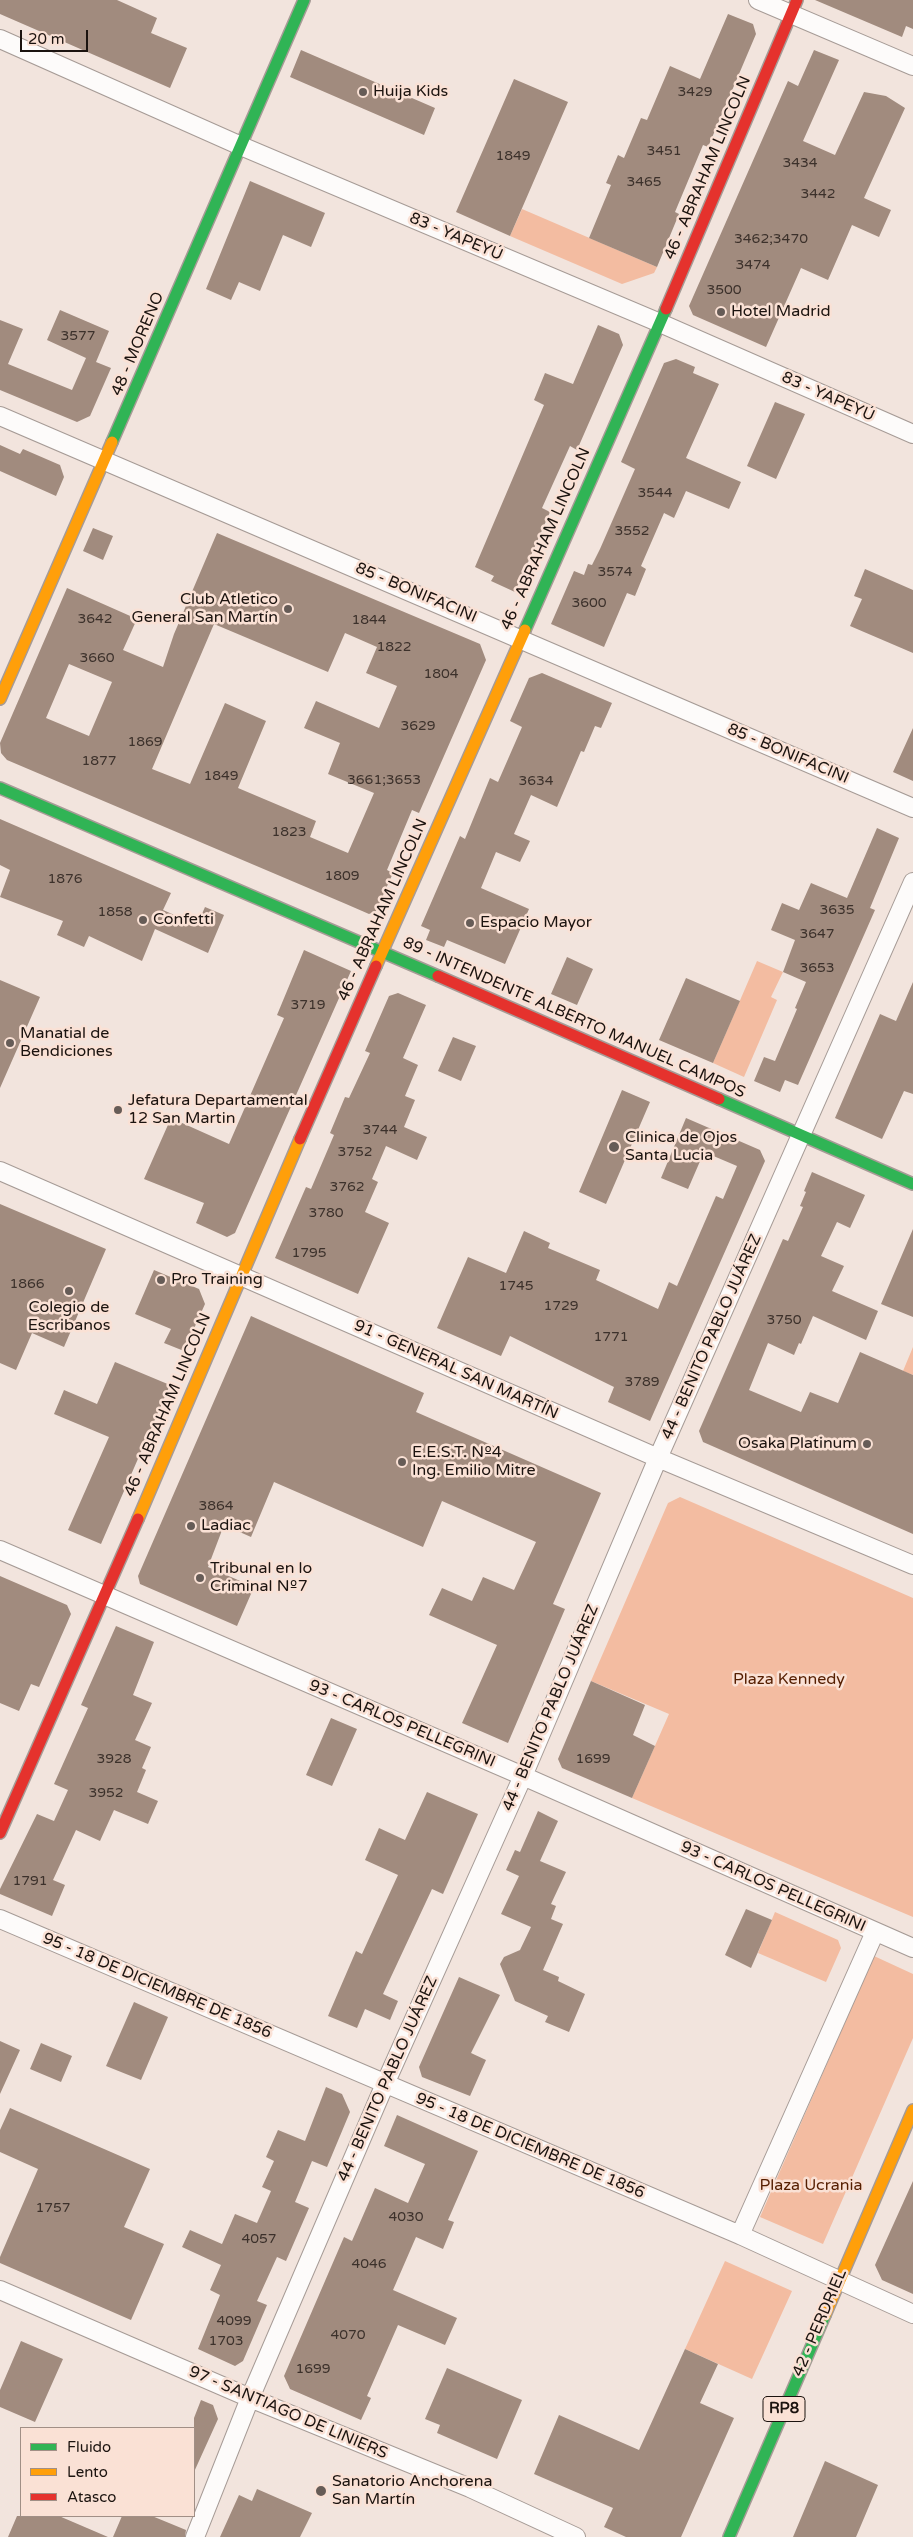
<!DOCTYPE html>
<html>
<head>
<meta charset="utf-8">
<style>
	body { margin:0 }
	#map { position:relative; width:913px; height:2537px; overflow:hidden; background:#f2e4dd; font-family:"Varela Round",sans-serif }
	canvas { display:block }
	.legend { position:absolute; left:20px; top:2427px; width:175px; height:90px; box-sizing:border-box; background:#fae1d5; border:1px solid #a18f86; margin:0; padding:6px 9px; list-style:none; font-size:15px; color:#1b130f }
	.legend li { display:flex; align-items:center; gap:10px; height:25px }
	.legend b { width:25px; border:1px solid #a18f86 }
	.scale { position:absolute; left:20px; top:30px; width:68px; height:22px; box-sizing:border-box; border:2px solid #1b130f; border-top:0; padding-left:6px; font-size:15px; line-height:18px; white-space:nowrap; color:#1b130f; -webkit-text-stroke:4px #fae1d5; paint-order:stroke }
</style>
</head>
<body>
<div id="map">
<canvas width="913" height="2537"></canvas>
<ul class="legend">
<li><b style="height:6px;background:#30b455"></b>Fluido</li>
<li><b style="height:6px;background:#ff9f0a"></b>Lento</li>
<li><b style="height:6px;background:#e5322d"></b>Atasco</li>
</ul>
<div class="scale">20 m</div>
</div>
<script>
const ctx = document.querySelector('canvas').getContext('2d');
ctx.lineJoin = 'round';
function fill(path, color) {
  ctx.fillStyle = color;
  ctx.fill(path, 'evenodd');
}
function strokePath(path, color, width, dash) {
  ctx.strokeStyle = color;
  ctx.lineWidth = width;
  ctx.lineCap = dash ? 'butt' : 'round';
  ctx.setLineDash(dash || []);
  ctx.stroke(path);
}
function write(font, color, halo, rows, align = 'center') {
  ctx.font = font + ' "Varela Round",sans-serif';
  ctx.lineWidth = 5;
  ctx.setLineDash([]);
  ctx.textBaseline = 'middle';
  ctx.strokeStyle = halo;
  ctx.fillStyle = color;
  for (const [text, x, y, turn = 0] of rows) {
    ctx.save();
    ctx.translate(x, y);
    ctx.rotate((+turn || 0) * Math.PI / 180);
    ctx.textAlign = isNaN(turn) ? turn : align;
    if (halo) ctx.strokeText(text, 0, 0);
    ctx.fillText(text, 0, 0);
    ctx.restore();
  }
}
fill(new Path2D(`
	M522,209L657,267L654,273L622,284L510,236Z
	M757,961L783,972L771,997L777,1000L744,1077L713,1063Z
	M913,1347V1375L903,1371Z
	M680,1497L913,1598V1917L632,1798L669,1714L591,1681L668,1503Z
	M775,1912L838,1940L841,1948L826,1982L758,1953Z
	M874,1956L913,1974V2038L823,2244L760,2217Z
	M725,2261L792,2291L752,2379L685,2349Z`), '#f3bca1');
fill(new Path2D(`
	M0,0H117L157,18L151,33L187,48L170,88L0,14Z
	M815,0H913V29L906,26L902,37Z
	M728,14L753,24L756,34L708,147L703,145L675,212L679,214L657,267L589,238L611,185L606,183L618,155L624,158L641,118L647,120L670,66L700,79Z
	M301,50L435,108L424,135L290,77Z
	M814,50L839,60L803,141L835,155L864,92L886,96L905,108L864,198L891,210L879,237L852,225L828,280L801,268L766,347L693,315L689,306L788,81L798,86Z
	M514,79L568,102L510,236L456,212Z
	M250,181L325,213L311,247L283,235L260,291L239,282L231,300L206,289Z
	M60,310L109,331L96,362L111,368L90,416L77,422L0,390V320L23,329L8,364L72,390L86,358L47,340Z
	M598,325L619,334L623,345L577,450L570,446L542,508L550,512L515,592L491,581L494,576L475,567L544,405L534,400L545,373L573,384Z
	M676,359L695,367L693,373L719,384L686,458L741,482L729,509L686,491L674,518L664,513L641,566L646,569L635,596L627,593L604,647L551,624L574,571L584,575L588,564L592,565L600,549L635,469L621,462L664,363Z
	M775,402L805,414L776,479L747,466Z
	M0,445L20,454L23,449L60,465L64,477L56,496L0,471Z
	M93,528L113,536L103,560L83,551Z
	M217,533L480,644L486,660L419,813L412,810L387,870L393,873L376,911L369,914L346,904L7,760L1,753L0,743L67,588L137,619L123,650L163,667L174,634ZM214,624L328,672L345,633L377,647L366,673L397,686L379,728L316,701L304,728L340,743L328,774L374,793L348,853L310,837L316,821L238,788L266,721L225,703L190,784L152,769ZM69,664L112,682L89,736L46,718Z
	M865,569L913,590V653L850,626L862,599L854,596Z
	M542,673L612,703L601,728L595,726L584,752L581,751L557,807L531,795L514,834L530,841L520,862L496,852L481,888L529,909L505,964L447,940L444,947L426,940L430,930L421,926L460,836L465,839L490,778L498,782L522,727L510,721L529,678Z
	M913,728V781L893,772Z
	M0,819L171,893L163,910L197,925L205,907L224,915L208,953L155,929L142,961L89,936L84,947L57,935L63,921L0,897L10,870L0,865Z
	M877,828L899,838L870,908L875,910L798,1085L785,1080L780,1092L754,1081L764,1057L775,1061L797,1009L795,1008L806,982L783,972L795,940L771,930L782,903L799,910L811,883L847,898Z
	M304,950L351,971L235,1233L227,1237L196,1223L204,1203L144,1179L171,1118L229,1144L284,1018L277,1015Z
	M567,957L593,969L577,1005L551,994Z
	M686,978L740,1001L713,1063L659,1040Z
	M0,980L40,997L0,1088Z
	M913,982V1094L904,1091L882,1139L835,1118L880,1014L896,1021Z
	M398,993L426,1005L403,1058L418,1065L405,1096L415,1100L404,1127L427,1137L417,1160L386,1146L372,1179L378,1182L365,1212L389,1223L358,1294L275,1258L306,1187L311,1189L334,1135L330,1133L345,1097L349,1098L370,1053L365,1051L389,996Z
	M453,1037L476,1046L461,1081L438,1071Z
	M622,1090L650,1102L606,1204L579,1192Z
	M686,1118L760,1150L765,1161L650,1421L608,1402L614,1387L510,1336L501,1356L437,1328L468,1257L506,1273L524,1231L550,1243L548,1248L600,1270L596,1280L658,1309L669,1282L677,1286L716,1196L723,1199L737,1166L704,1152L688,1189L661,1178Z
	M812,1172L865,1195L850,1228L837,1222L821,1256L844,1266L832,1291L878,1311L866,1340L813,1316L801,1344L799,1343L794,1355L768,1343L749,1390L801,1412L810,1392L838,1403L860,1352L913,1375V1534L703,1442L699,1431L783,1239L788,1241L803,1207L800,1206L806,1192L804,1191Z
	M0,1204L106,1249L64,1347L32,1333L16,1370L0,1363Z
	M913,1229V1317L881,1304Z
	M154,1270L199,1289L205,1304L184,1351L164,1343L171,1329L135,1314Z
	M251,1316L424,1393L416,1412L601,1493L553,1604L565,1609L508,1743L462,1723L497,1645L429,1615L442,1588L472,1601L483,1577L514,1590L536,1542L442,1501L423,1547L274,1482L251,1537L224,1525L208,1567L254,1587L237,1626L140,1584L138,1576Z
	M115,1362L170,1385L101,1544L68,1530L109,1437L54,1414L64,1390L97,1404Z
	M0,1576L67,1605L71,1614L39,1687L31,1684L19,1711L0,1703Z
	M116,1626L154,1642L133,1695L152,1703L135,1740L151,1747L142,1768L146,1770L137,1792L158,1801L148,1824L114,1810L100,1841L76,1830L53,1880L65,1885L52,1916L0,1894V1889L37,1814L54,1821L68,1790L54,1784L88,1708L81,1705Z
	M591,1681L645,1705L633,1735L655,1746L632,1798L562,1768L558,1759Z
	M331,1718L357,1729L332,1786L306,1775Z
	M427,1792L478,1814L443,1894L432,1889L383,1994L398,2001L390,2020L365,2009L357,2028L328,2016L356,1951L362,1954L398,1875L365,1860L379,1828L405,1840Z
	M538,1811L558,1821L540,1861L566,1872L551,1904L556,1906L551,1919L563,1924L543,1970L559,1977L558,1981L585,1994L569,2032L545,2022L548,2016L515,2001L500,1964L504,1957L520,1950L531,1927L501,1914L519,1876L506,1870L515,1850L520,1852Z
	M746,1909L772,1920L751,1968L725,1955Z
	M459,1977L500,1995L471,2053L486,2060L470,2096L422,2077L419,2067Z
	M134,2002L168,2017L141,2080L106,2066Z
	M0,2041L20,2050L0,2094Z
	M41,2043L72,2056L61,2082L30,2069Z
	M326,2087L342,2094L350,2112L327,2167L312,2161L295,2202L309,2208L286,2261L277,2257L257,2301L267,2305L243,2361L235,2366L198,2349L220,2295L210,2290L221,2265L182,2247L190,2230L222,2244L235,2214L257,2223L271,2191L262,2187L274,2161L266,2157L278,2130L305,2141Z
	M10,2108L150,2169L124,2227L164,2244L131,2320L0,2263V2257L38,2169L0,2152V2130Z
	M397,2115L478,2151L448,2220L454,2222L443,2249L416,2237L393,2290L457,2318L445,2345L398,2325L367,2396L371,2398L361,2420L290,2389L284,2376L344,2237L352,2241L375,2188L408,2203L425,2164L384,2146Z
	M913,2181V2294L882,2280L875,2265Z
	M21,2341L63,2359L35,2422L0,2407V2390Z
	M685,2349L718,2364L700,2403L734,2418L681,2537H626L604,2527L613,2508L534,2474L559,2415L639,2450Z
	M447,2368L522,2400L497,2459L437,2433L440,2425L425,2419Z
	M201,2400L213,2405L218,2419L194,2472V2418Z
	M825,2461L878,2485L856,2537H793Z
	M257,2489L312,2513L300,2537H220L239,2495L252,2501Z
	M17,2516H59L108,2537H8Z
	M122,2516H152L186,2530L185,2537H113Z`), '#a18b7e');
const street = new Path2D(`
	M758,0L913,66
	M0,39L241,146L660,323L913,434
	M0,416L913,808
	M0,1171L658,1458L913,1565
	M0,1550L523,1776L913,1948
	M0,1919L740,2235L913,2314
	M740,2235L875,1932
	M0,2290L250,2398L470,2488L576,2537
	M195,2537L250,2398L385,2084L523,1776L658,1458L913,882`);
const fast = new Path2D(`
	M112,442L304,0
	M525,630L666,309
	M0,788L438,976
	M719,1099L913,1184
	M729,2537L825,2315`);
const slow = new Path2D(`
	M0,699L112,442
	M376,966L525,630
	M138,1519L300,1139
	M825,2315L913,2110`);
const jam = new Path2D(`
	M666,309L797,0
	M438,976L719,1099
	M300,1139L376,966
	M0,1833L138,1519`);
strokePath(street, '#a69b96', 20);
strokePath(fast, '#a69b96', 14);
strokePath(slow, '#a69b96', 14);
strokePath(jam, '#a69b96', 14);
strokePath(street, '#fdfbfa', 18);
strokePath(fast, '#30b455', 11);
strokePath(slow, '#ff9f0a', 11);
strokePath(jam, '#e5322d', 11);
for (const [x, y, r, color] of [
	[363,92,5,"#665c57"],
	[721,312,5,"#665c57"],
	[288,609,5,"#665c57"],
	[143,920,5,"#665c57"],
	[470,923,5,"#665c57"],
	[10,1043,5,"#665c57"],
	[118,1110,5,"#665c57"],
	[614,1147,6,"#665c57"],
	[161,1280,5,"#665c57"],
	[69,1291,5,"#665c57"],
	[867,1444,5,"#665c57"],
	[402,1462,5,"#665c57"],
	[191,1526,5,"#665c57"],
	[200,1578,5,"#665c57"],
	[321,2491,6,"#665c57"]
]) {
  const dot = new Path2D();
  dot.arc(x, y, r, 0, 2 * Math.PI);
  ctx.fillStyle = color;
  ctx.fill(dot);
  strokePath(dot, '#fae1d5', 2);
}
write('14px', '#3c312b', null, [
	["3429",695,92],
	["3451",664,151],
	["1849",513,156],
	["3434",800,163],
	["3465",644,182],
	["3442",818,194],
	["3462;3470",771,239],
	["3474",753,265],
	["3500",724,290],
	["3577",78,336],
	["3544",655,493],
	["3552",632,531],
	["3574",615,572],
	["3600",589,603],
	["3642",95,619],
	["1844",369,620],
	["1822",394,647],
	["3660",97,658],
	["1804",441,674],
	["3629",418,726],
	["1869",145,742],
	["1877",99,761],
	["1849",221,776],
	["3661;3653",384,780],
	["3634",536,781],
	["1823",289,832],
	["1809",342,876],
	["1876",65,879],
	["3635",837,910],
	["1858",115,912],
	["3647",817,934],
	["3653",817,968],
	["3719",308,1005],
	["3744",380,1130],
	["3752",355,1152],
	["3762",347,1187],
	["3780",326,1213],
	["1795",309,1253],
	["1866",27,1284],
	["1745",516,1286],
	["1729",561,1306],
	["3750",784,1320],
	["1771",611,1337],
	["3789",642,1382],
	["3864",216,1506],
	["3928",114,1759],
	["1699",593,1759],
	["3952",106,1793],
	["1791",30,1881],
	["1757",53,2208],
	["4030",406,2217],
	["4057",259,2239],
	["4046",369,2264],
	["4099",234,2321],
	["4070",348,2335],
	["1703",226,2341],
	["1699",313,2369]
]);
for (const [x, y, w] of [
	[784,2409,42]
]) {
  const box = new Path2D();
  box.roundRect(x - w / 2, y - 12.5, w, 25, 4);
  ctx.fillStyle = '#fae1d5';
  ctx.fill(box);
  strokePath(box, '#1b130f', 1);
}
write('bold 15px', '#1b130f', null, [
	["RP8",784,2409]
]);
write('16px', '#1b130f', '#fae1d5', [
	["Huija Kids",373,92],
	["Hotel Madrid",731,312],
	["Club Atletico",278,600,"right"],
	["General San Martín",278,618,"right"],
	["Confetti",153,920],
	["Espacio Mayor",480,923],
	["Manatial de",20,1034],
	["Bendiciones",20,1052],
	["Jefatura Departamental",128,1101],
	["12 San Martin",128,1119],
	["Clinica de Ojos",625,1138],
	["Santa Lucia",625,1156],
	["Pro Training",171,1280],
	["Colegio de",69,1308,"center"],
	["Escribanos",69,1326,"center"],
	["Osaka Platinum",857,1444,"right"],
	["E.E.S.T. Nº4",412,1453],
	["Ing. Emilio Mitre",412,1471],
	["Ladiac",201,1526],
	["Tribunal en lo",210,1569],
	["Criminal Nº7",210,1587],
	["Sanatorio Anchorena",332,2482],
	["San Martín",332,2500]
], 'left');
write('16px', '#1b130f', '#fae1d5', [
	["46 - ABRAHAM LINCOLN",708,168,-67],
	["83 - YAPEYÚ",456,237,23],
	["48 - MORENO",138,344,-67],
	["83 - YAPEYÚ",828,397,24],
	["46 - ABRAHAM LINCOLN",546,539,-66],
	["85 - BONIFACINI",416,593,23],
	["85 - BONIFACINI",788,754,23],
	["46 - ABRAHAM LINCOLN",383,910,-66],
	["89 - INTENDENTE ALBERTO MANUEL CAMPOS",574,1018,24],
	["44 - BENITO PABLO JUÁREZ",712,1337,-66],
	["91 - GENERAL SAN MARTÍN",456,1370,24],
	["46 - ABRAHAM LINCOLN",168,1405,-67],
	["44 - BENITO PABLO JUÁREZ",551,1708,-67],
	["93 - CARLOS PELLEGRINI",402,1724,23],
	["93 - CARLOS PELLEGRINI",773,1887,24],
	["95 - 18 DE DICIEMBRE DE 1856",157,1986,23],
	["44 - BENITO PABLO JUÁREZ",388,2079,-66],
	["95 - 18 DE DICIEMBRE DE 1856",530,2146,23],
	["42 - PERDRIEL",820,2323,-67],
	["97 - SANTIAGO DE LINIERS",288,2413,23]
]);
write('16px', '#551e00', '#fae1d5', [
	["Plaza Kennedy",789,1680],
	["Plaza Ucrania",811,2186]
]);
</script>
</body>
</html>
